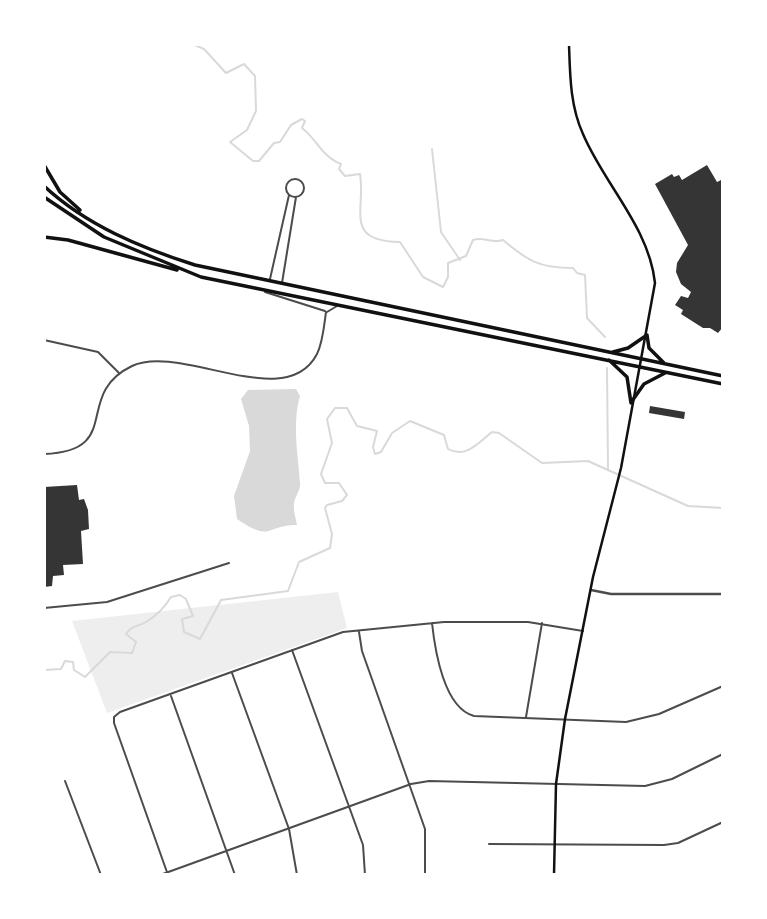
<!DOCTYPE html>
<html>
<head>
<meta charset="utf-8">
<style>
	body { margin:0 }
	#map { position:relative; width:767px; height:919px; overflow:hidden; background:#fff; font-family:Karla,sans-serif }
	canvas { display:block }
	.frame { position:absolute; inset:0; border:46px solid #fff; pointer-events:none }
</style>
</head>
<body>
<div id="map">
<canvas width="767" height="919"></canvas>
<div class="frame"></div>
</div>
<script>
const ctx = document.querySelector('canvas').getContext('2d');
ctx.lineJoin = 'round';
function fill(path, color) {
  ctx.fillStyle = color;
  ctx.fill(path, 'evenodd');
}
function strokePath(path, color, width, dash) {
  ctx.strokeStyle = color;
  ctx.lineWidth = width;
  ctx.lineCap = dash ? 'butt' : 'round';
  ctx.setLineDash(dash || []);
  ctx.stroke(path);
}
fill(new Path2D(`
	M338,592L347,628L107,713L72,621Z`), '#eee');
fill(new Path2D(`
	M296,389L300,396C292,424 298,453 300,483C301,490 295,496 294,503C293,510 296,519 297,525C265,525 272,543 237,519L234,496L250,451L249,426L241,399L248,390Z`), '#d9d9d9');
strokePath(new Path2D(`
	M192,44L204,49L226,73L244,64L255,76L256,111L247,130L230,142L253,161H259L274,143L280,142L291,125L302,119L305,121L302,128C316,138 322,157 341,164L339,169L345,176L360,174C366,210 343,241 400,242L423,277L443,287L448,277V263L466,256L473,240C484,236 491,244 503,240C528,261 539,268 573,268L577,273L585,275L587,318L605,337
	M432,149L441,232L460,260
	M607,368L608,469
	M44,670L61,669L65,661L73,662L74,670L85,677L110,652L132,653L136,642L126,634C132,625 138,627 146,622C156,616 165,607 171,597L180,595L186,599L193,616L182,619L184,632L200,639L221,600L288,591L299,562L330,548L332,534L325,508L327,505L342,501L347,495L339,483H325L321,474L332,443L327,419L335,408H347L357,426L377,431L373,447L375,454L381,452L392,433L410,421L444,435L448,449C466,459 479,442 492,432L499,433L542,463L588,461L688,506L723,508`), '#d9d9d9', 2);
fill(new Path2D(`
	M707,165L717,182L723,179V327L718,333L710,328H703L681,314L683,310L675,305L681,296L688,298L691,292L681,284L676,272L677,263L688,245L655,184L672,174L674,177L679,175L682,180Z
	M650,406L685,412L684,419L649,413Z
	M77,485L79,500L84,499L88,510L89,529L81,531L83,564L63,565L64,575L53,576L52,586L44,587V487Z`), '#353535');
strokePath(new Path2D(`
	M286 188a9 9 0 1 1 18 0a9 9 0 1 1-18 0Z
	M270,279L289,195
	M282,283L296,197
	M265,292L325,311
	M327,312L337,306
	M44,340L98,352L119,373
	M44,454C125,451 72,395 132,366C181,343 286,414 317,354C323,342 324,326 326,312
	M44,608L107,602L229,563
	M432,623C435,651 444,708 474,716L626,722L659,714L723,686
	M359,632L362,651L425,829V875
	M292,650L363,845L365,875
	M232,673L289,829L297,875
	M171,696L235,875
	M526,717L542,623
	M65,781L101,875
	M489,844L664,845L678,843L723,822
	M160,875L411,784L429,781L645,786L672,779L723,754
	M168,875L114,723V717L120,712L343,632L444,622H528L583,631`), '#4c4c4c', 2);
strokePath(new Path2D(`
	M591,590L611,594H723`), '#4c4c4c', 2.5);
strokePath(new Path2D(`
	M554,875L556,784L565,719L593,577L621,468L655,283C649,227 604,184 583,134C570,106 570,74 569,44`), '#111', 2.5);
strokePath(new Path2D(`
	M44,165L60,192L80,210
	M44,186C86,225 141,248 195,265L723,376
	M44,197L104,237L201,277L723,384
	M44,237L68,240L177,270
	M613,352L628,348L647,335L649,348L664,363
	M609,360L627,377L631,403
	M632,401L644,384L665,373`), '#111', 3.5);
</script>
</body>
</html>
